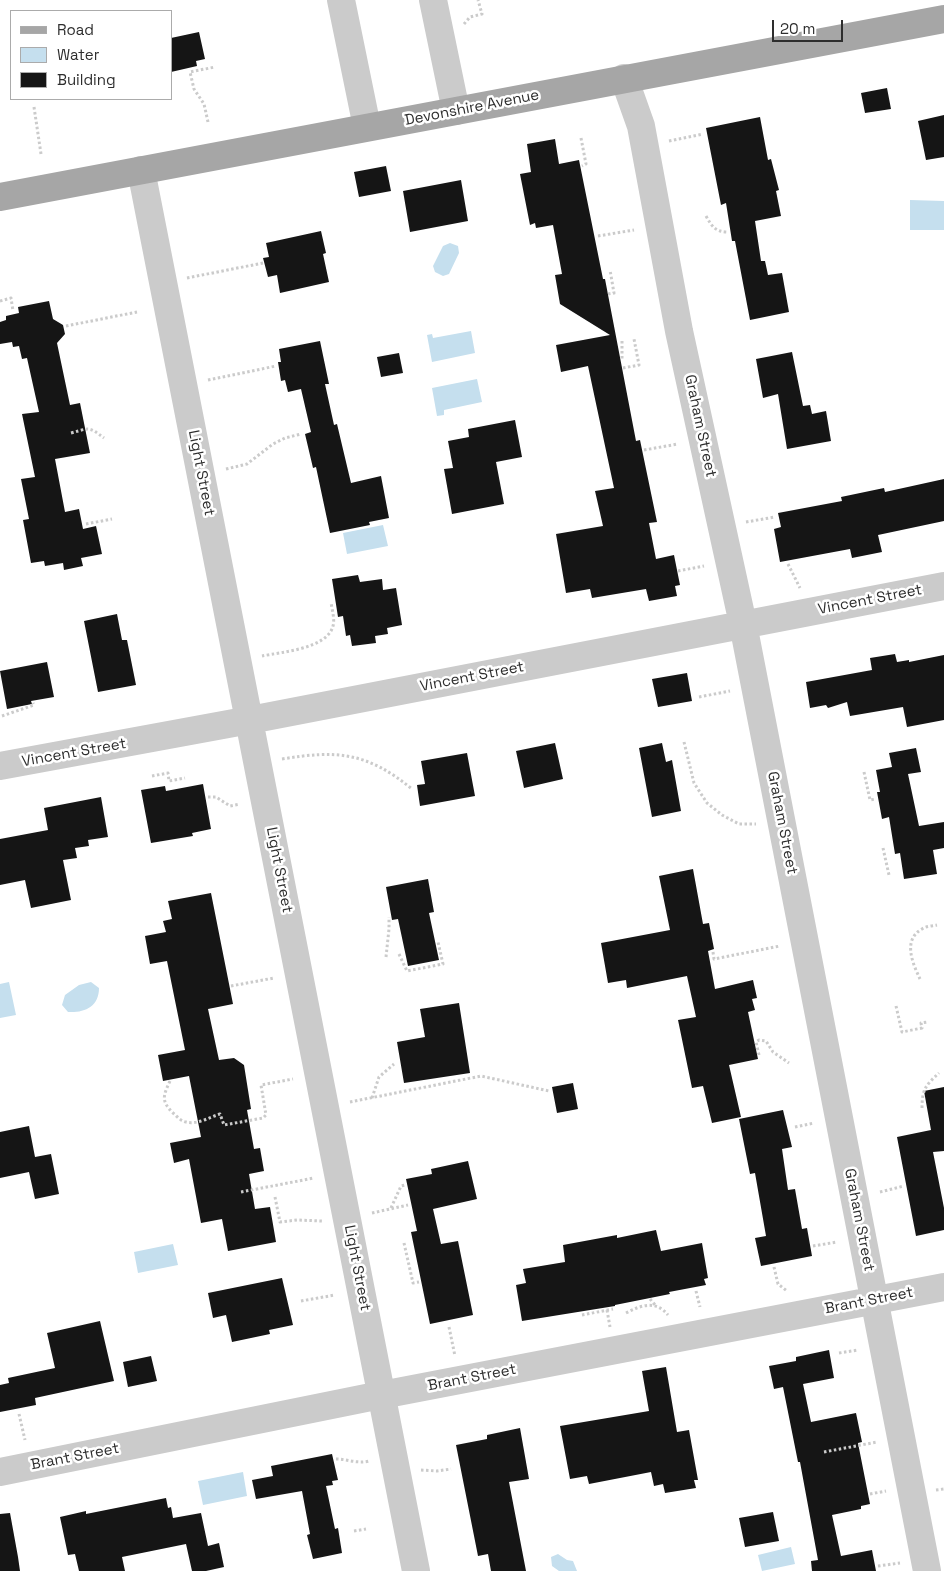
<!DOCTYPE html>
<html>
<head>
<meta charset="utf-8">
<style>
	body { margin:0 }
	#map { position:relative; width:944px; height:1571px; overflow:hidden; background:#fff; font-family:"Space Grotesk",sans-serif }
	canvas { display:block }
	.legend { position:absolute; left:10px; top:10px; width:162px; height:90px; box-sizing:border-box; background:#fff; border:1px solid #ababab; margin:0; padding:6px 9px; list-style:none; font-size:15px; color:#2e2e2e }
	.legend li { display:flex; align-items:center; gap:10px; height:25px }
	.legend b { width:25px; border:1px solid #ababab }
	.scale { position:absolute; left:772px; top:20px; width:71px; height:22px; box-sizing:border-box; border:2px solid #2e2e2e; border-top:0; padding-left:6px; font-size:15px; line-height:18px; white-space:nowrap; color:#2e2e2e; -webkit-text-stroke:4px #fff; paint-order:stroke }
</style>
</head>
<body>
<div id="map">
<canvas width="944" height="1571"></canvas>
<ul class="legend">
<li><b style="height:6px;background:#a6a6a6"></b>Road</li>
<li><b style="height:14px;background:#c5dfee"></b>Water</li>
<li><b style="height:14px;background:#151515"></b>Building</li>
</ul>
<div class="scale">20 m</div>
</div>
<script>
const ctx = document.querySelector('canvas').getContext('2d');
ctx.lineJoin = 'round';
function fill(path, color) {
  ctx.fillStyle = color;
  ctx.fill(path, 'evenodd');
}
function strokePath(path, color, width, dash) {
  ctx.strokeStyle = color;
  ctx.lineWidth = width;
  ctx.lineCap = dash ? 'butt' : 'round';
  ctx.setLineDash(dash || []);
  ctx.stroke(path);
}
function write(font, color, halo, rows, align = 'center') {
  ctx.font = font + ' "Space Grotesk",sans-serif';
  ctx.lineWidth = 5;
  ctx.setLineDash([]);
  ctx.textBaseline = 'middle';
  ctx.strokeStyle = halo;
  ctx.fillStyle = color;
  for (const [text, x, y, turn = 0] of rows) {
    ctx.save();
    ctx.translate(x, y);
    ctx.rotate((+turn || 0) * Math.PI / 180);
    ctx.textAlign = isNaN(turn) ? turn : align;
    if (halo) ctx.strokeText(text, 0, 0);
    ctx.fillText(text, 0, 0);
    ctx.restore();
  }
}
fill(new Path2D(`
	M910,200L944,201V230H910Z
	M450,243L458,246L459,253L449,274L443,276L435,272L433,266L443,246Z
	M471,331L475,353L432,362L427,335L432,334L433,338Z
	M477,379L482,402L444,410V415L437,416L432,388Z
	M383,525L388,546L347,554L343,533Z
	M9,982L16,1015L0,1018V984Z
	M91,982L99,988C99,1007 84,1013 68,1012L62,1005L65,995L79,985Z
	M173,1244L178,1265L138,1273L134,1252Z
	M243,1472L247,1496L203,1505L198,1481Z
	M791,1547L795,1564L762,1571L758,1555Z
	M558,1554L567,1560L573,1561L577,1571H559L552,1566L551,1557Z`), '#c5dfee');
fill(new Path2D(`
	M199,32L205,59L196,61L197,66L171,72V38Z
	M887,88L891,109L865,113L861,93Z
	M944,115V157L926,160L918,121Z
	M760,117L768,160L771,159L779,190L776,191L781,216L755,221L761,261H765L768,275L782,273L789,312L750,320L735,241H732L726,203L721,205L706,128Z
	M555,139L559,164L579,160L603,279H605L636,441L640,440L657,522L649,523L656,559L674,555L680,585L675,586L677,596L649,601L646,589L592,598L590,589L566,593L556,534L603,526L595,491L614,488L588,366L561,372L556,345L610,335L560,304L555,275L562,274L553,225L536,228L535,223L530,225L520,174L531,172L527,144Z
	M386,166L391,191L359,197L354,172Z
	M461,180L468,221L410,232L403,191Z
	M321,231L326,253L323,254L329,282L280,293L277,275L268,277L263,258L269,257L266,243Z
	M49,301L53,319L63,325L65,334L57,343L70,405L80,403L90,453L55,459L65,512L79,509L83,529L96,526L102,554L81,558L83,566L64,570L63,563L45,566L44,561L31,563L23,520L29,519L21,479L35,477L22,414L39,412L27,358L22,359L19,346L13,347L12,342L0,344V322L6,320V316L19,313L18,307Z
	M320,341L329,384H325L334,425L337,424L351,483L381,476L389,518L369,522L370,525L330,533L316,467L313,468L305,434L311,432L301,389L288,392L285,380L281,381L278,362H281L279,349Z
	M792,352L803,406L810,405L812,414L826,411L831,441L787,449L778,394L763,398L756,359Z
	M399,353L403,373L381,377L377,357Z
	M515,420L522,457L496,462L504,504L452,514L444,469L453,468L448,441L469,437L468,429Z
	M944,479V521L878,535L882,552L852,558L850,549L780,562L774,529L781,527L778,513L842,501L841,497L884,488L885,492Z
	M358,575L360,582L382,579L383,590L396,588L402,625L387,628L388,634L375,636L376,643L352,646L350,635L346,636L343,616L338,617L332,579Z
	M117,614L122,640H127L136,685L98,692L84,621Z
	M895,654L897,662L909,660V662L944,655V720L907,727L903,707L850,716L847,702L828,708L826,705L810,708L806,682L872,670L870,658Z
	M47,662L54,697L31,701L32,704L7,709L0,671Z
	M687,673L692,701L658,707L652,679Z
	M555,743L563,779L524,788L516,751Z
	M662,743L666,762L672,760L681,811L652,817L639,748Z
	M916,748L921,772L908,774L919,826L944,822V848L933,850L937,874L904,879L900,853L895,854L889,817L882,819L877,792H880L876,770L892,767L889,753Z
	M467,753L475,796L420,806L417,785L425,784L421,761Z
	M203,784L211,829L192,833L193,836L151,843L141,790L165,786L166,791Z
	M101,797L108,837L88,840L89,846L75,848L77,858L63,860L71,900L31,908L25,880L0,885V839L48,830L44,808Z
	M693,869L703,924L709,923L714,949L708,951L715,989L753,980L757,998L752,999L755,1010L748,1012L758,1059L729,1065L741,1117L712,1123L703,1086L692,1088L678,1020L696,1017L687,976L627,988L626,980L608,983L601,943L670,930L659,876Z
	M428,879L434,912L429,913L439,960L408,966L398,919L392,920L386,887Z
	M211,893L233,1004L208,1009L219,1060L234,1058L244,1065L251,1109L247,1110L254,1149L260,1148L264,1171L249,1174L255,1209L270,1207L276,1242L228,1251L222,1219L201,1223L189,1159L174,1163L170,1143L201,1137L189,1076L163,1081L158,1055L185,1050L167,961L150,964L145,936L166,932L163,921L172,919L168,901Z
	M459,1003L470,1073L404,1083L397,1042L425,1037L420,1009Z
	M573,1083L578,1109L557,1113L552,1087Z
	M944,1087V1151L933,1152L944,1208V1230L916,1236L897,1137L931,1130L924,1091Z
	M783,1110L792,1147L782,1149L788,1190L795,1189L802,1229L807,1228L812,1256L761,1266L755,1238L766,1236L755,1173L750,1174L739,1119Z
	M29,1126L35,1157L51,1154L59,1194L35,1199L29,1172L0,1178V1132Z
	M468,1161L477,1199L433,1209L441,1244L458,1241L473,1315L430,1324L411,1232L417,1231L406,1179L432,1174L431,1169Z
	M656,1230L661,1251L702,1243L708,1278L704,1279L706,1285L669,1292L670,1294L615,1305V1306L522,1321L516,1285L526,1283L523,1269L565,1262L563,1245L617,1235V1238Z
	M282,1278L293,1325L269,1330L270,1334L232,1342L226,1315L213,1318L208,1293Z
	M100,1321L114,1381L35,1398L36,1405L0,1412V1385L9,1383L8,1378L55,1368L47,1333Z
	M829,1350L834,1378L803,1384L811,1422L856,1413L862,1442L858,1443L870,1504L861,1506V1509L832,1515L841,1556L872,1550L876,1571H812L811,1561L818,1560L800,1462H798L783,1387L774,1389L769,1366L796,1361V1357Z
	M151,1356L157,1381L128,1387L123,1362Z
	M666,1367L677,1432L689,1430L698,1480H694L696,1488L665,1493L663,1484L654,1486L651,1472L589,1484L587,1476L570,1479L560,1426L649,1411L642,1371Z
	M520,1428L529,1479L509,1482L526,1571H491L488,1554L478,1556L456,1445L487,1439V1435Z
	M332,1454L338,1480L332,1481L333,1485L326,1486L335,1529L338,1528L342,1553L313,1559L307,1535L310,1534L302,1491L256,1499L252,1480L273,1476L271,1466Z
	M166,1498L168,1508L171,1507L173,1518L201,1513L208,1546L219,1543L224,1567L206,1571H192L186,1544L122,1557L125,1571H79L75,1554L68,1555L60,1517L86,1511V1514Z
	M773,1512L779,1541L745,1547L739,1518Z
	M10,1513L18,1557L20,1571H0V1514Z`), '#151515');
strokePath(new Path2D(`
	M464,24L470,17L482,14L478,0
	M34,107L41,154
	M208,122L204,104L194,89L190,72L215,67
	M581,138L586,164L582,166
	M669,141L703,134
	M706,216C712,227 716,232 728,232
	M598,236L634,230
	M187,278L263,263
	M608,294L614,293L610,270
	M0,301L11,298L13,311
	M66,326L137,312
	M622,341V359
	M623,368L639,365L634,339
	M208,380L276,366
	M71,433C90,428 88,426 104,438
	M644,450L678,444
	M226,469L247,464L273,444L285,438L301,434
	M746,522L775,517
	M86,524L112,519
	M788,564L800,588
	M678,571L704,566
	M262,656C281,652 327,649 333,626C335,619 332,610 331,602
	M699,697L730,691
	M2,716L34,705L33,703
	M684,742L694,783L707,803L722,815L739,824H756
	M282,759C337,750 367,752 412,789
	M864,772L870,800L876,799
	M152,776L168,773L169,781L185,778
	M208,797H216L230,806L240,804
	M883,848L889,875
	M713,952L714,959L780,946
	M399,954L407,971L443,964L438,942
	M386,957L389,929V917
	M920,979C913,964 902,940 922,929C926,926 932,926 937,925
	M231,986L274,978
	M896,1006L902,1032L922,1028L921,1023L928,1022
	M759,1055L756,1042L759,1040L766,1041L773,1052L789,1063
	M170,1081C163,1096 161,1101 173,1113C177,1116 180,1121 186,1122C197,1125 210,1117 220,1114L224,1125L263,1118L266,1115L261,1085L293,1079
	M372,1098L379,1077L394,1064
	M350,1102L481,1076L549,1091
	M922,1108C922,1089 926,1085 939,1073
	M795,1127L814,1123
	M241,1192L314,1178
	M880,1192L904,1186
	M275,1197L280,1222L297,1220L322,1221
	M391,1208L401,1186L405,1185
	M372,1213L408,1205
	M404,1243L413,1283L419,1282
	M813,1246L837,1242
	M774,1267L778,1284L787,1291
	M696,1291L700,1307
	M650,1299L656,1306
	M301,1301L335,1295
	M607,1310L610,1327
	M626,1313C641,1305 656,1300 668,1315
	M582,1315L613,1309
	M449,1327L455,1356
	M839,1353L858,1350
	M19,1414L25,1440
	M824,1452L877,1442
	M336,1459C347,1459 357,1464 369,1461
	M421,1470L437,1471L451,1469
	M936,1490L944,1489
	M870,1494L886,1491
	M354,1531L366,1529
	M878,1566L900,1563`), '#cbcbcb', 3, [2.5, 2.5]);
strokePath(new Path2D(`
	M341,0L367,127
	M433,0L456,111
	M624,78L641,126L679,331L743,624L927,1571
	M141,170L416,1571
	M0,766L250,720L944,586
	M0,1472L366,1398L944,1287`), '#cbcbcb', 28);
strokePath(new Path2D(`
	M0,197C314,136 629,78 944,19`), '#a6a6a6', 28);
write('15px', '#2e2e2e', '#fff', [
	["Devonshire Avenue",472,108,-11],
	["Graham Street",700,426,78],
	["Light Street",201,473,79],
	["Vincent Street",870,600,-11],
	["Vincent Street",472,677,-11],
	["Vincent Street",74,753,-10],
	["Graham Street",782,823,79],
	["Light Street",279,870,79],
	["Graham Street",859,1220,79],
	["Light Street",357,1268,79],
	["Brant Street",869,1301,-11],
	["Brant Street",472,1378,-11],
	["Brant Street",75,1457,-11]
]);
</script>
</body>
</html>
